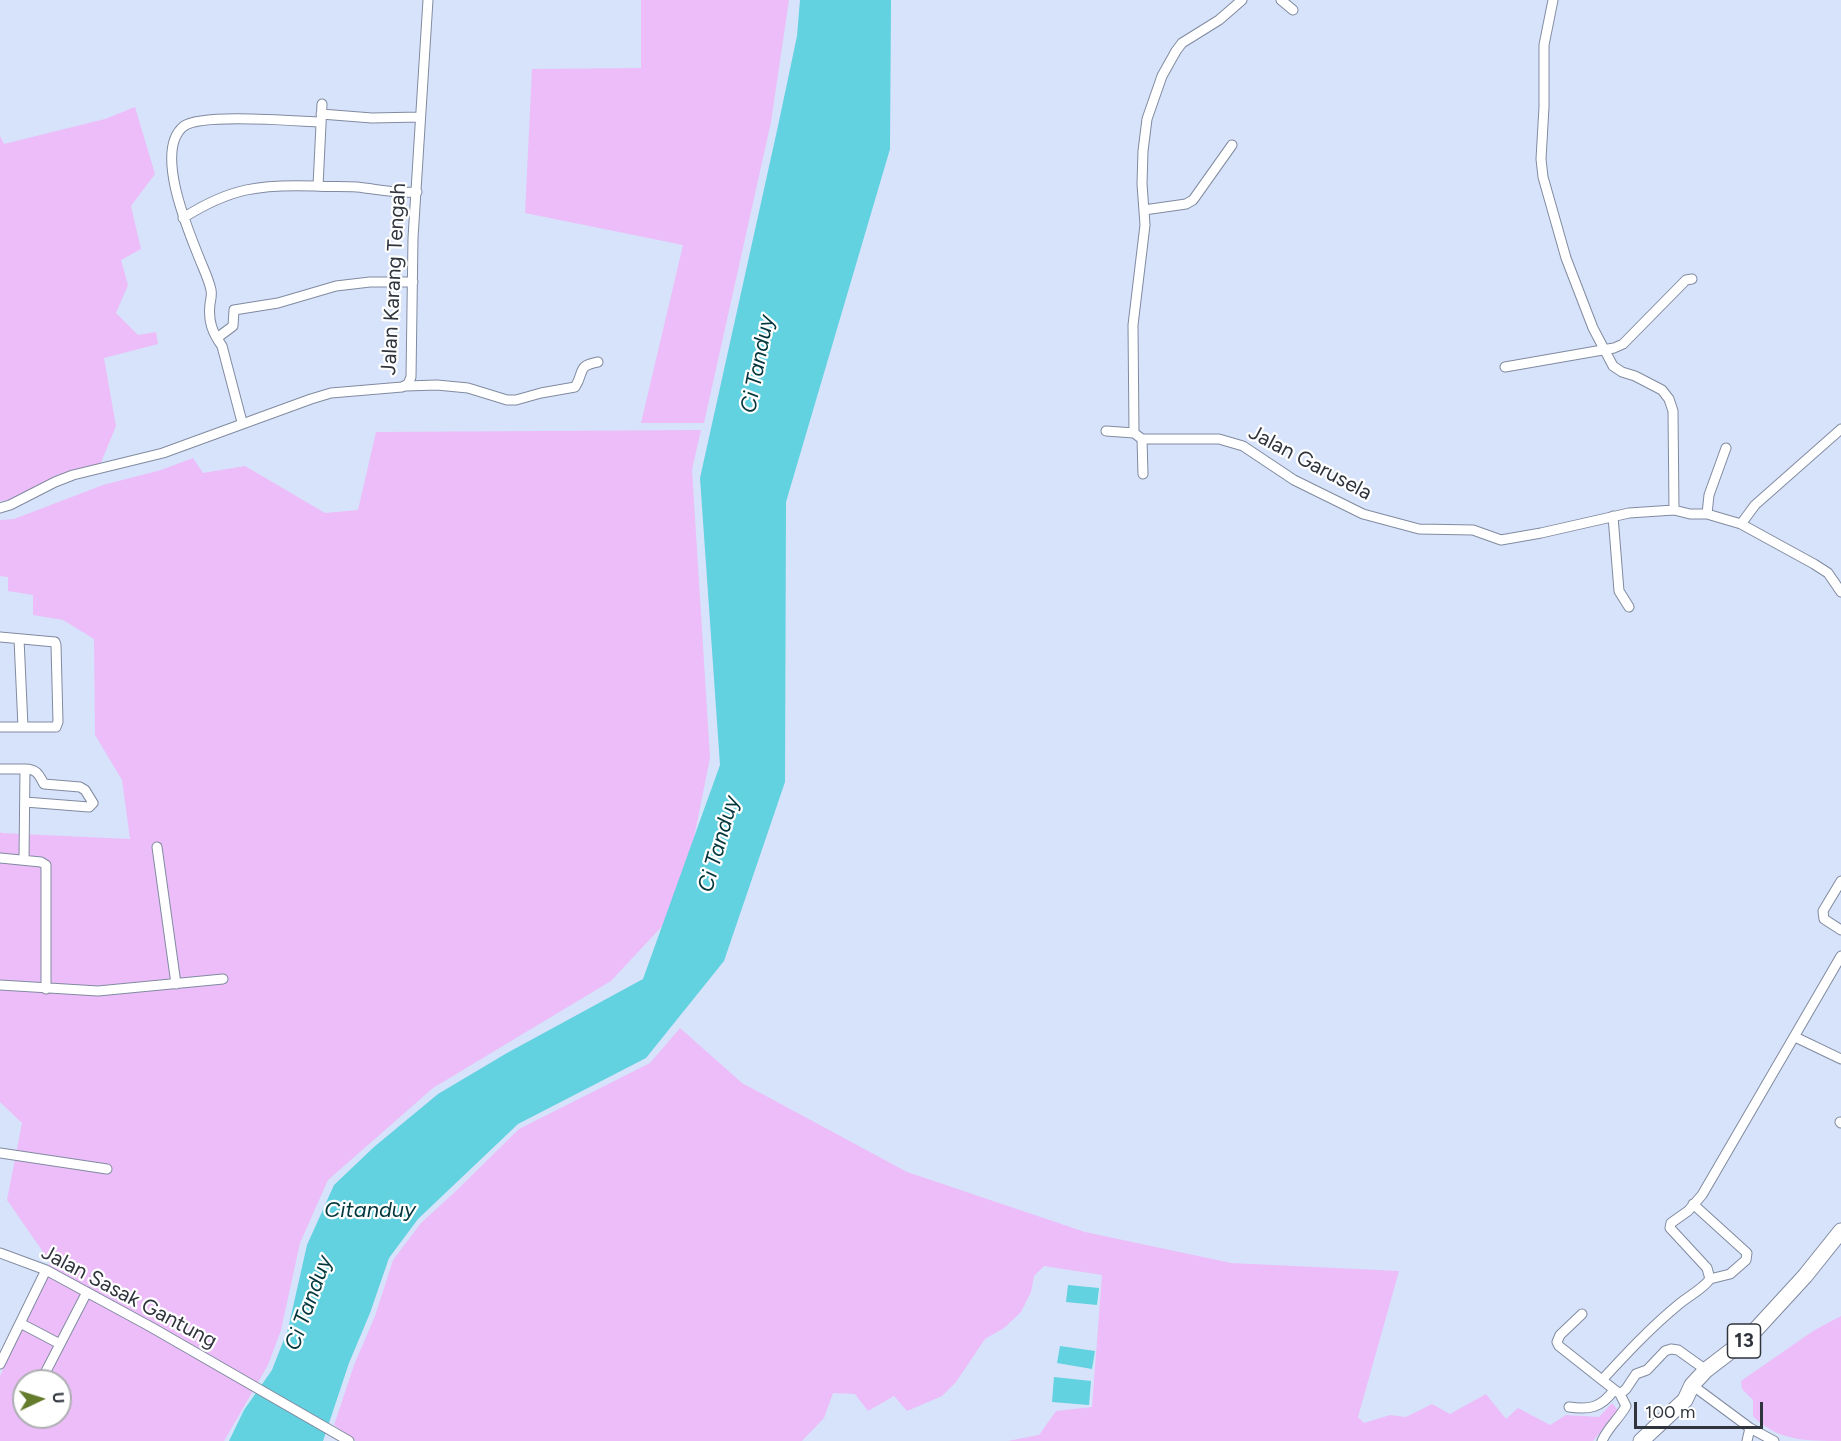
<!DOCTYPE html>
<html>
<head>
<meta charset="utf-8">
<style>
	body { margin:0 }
	#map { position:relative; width:1841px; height:1441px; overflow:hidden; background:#d7e3fa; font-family:Figtree,sans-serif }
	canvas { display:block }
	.north { position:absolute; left:12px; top:1369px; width:60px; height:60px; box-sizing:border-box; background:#fff; border:2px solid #acaeb1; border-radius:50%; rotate:86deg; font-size:16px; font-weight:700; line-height:24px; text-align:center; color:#2f343d }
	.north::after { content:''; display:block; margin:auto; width:21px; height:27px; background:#657c2d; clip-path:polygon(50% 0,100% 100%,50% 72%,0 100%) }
	.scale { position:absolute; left:1634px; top:1402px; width:129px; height:27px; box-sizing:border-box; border:3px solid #2f343d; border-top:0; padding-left:8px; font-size:18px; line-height:21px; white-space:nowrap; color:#2f343d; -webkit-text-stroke:4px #fff; paint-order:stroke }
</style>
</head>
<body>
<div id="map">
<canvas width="1841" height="1441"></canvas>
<div class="north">U</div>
<div class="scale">100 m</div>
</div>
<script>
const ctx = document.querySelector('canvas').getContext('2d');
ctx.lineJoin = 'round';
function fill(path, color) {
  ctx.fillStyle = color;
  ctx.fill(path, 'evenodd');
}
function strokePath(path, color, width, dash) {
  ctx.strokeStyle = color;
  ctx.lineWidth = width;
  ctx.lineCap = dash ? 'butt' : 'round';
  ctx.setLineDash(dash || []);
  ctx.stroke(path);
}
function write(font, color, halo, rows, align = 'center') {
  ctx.font = font + ' Figtree,sans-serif';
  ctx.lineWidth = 4.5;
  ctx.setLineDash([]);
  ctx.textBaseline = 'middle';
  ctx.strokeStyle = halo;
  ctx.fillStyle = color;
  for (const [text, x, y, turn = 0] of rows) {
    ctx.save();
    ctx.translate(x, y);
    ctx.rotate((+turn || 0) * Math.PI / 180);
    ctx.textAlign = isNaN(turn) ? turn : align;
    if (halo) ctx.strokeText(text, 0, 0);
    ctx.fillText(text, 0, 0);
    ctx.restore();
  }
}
fill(new Path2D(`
	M641,0H789L771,122L704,423H641L683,245L525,213L532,69L641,68Z
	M135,107L155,174L131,206L141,249L121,260L128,285L116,313L138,335L156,332L158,344L104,358L116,426L100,465L12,500L0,501V136L4,144L105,119Z
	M701,430L692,470L710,758L680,907L611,981L433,1088L328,1180L300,1243L281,1330L268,1365L224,1441H0V1376L50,1262L7,1200L22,1123L0,1102V831L1,833L130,839L122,780L95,735L94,639L63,620L33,615V595L8,591V577L0,576V520L14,519L103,485L161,470L193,458L203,473L245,466L325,513L358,510L376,432ZM24,1381H60V1417H24Z
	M680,1028L742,1083L907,1172L1085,1232L1231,1263L1399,1271L1358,1417L1364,1423L1390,1415L1406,1417L1432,1404L1450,1414L1486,1394L1506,1419L1518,1408L1550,1425L1566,1415L1599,1417L1612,1403L1618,1410L1593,1441H1008L1039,1435L1056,1411L1092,1407L1102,1275L1044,1266L1034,1276L1031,1292L1021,1312L1004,1328L985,1339L956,1382L942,1396L907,1411L894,1396L868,1411L855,1394L833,1393L824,1418L802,1441H356L334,1425L354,1365L375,1316L393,1260L421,1223L456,1191L519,1129L650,1063Z
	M1841,1316V1441C1807,1441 1777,1441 1753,1416V1400L1742,1389L1741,1381L1813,1331Z`), '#ecbdf9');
fill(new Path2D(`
	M800,0H891L890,149L786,502L785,782L724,961L646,1058L518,1124L418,1219L389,1258L370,1313L349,1363L323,1441H229L244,1410L272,1370L288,1329L307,1245L334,1185L374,1147L438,1094L507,1053L643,979L720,765L700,478L778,126L797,36Z
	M1068,1285L1099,1288L1097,1305L1066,1302Z
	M1060,1346L1095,1351L1092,1369L1057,1363Z
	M1054,1377L1091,1381L1089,1405L1052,1402Z`), '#62d1e0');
const minor = new Path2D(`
	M1242,0L1219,20L1182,43L1176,51L1162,76L1147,119L1143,151L1142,184L1145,225L1133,325L1134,433L1142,439H1219L1243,446L1294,480L1363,514L1419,529L1473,530L1501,540L1541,533L1629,513L1674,510L1690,514H1707L1741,524L1814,564L1828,573L1841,592
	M1281,0L1293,10
	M1553,0L1544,45V107L1541,159L1543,177L1566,258L1593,328L1613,366L1622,372L1635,376L1662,390L1669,399L1673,411L1674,510
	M321,114L372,118L419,117
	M318,186L322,104
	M1144,210L1186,204L1193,200L1232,145
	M183,218C230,188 260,184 315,186C329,187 343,186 357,187C377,189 396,194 417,192
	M217,338L233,326L234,310L278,303L336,286L370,282H413
	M1505,367L1614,348L1623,344L1686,280L1692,279
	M406,386L437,385L468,388L507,400H516L541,393L575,387C585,372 576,366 598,362
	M242,422L222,346C212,332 208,321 210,304C211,299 212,295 211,290C209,280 204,270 200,260C189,232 153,150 184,126C202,113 295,121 320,122
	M1106,431L1134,433
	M1142,439L1143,474
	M0,508L10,505L55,482L73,475L163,453L311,399L331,393L402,387L408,384L411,377L413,238L428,0
	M1707,514L1709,495L1726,448
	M1613,516L1619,591L1629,607
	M1741,524L1755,505L1841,429
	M0,637L55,642L56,645L58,722L56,727H0
	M19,639L23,727
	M0,769H25L24,860
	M25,802L89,807L93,803L85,790L80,787L44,784C39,775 37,769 25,769
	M157,847L176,984
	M0,858L41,862L46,865V989
	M1841,881L1823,911L1824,919L1841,930
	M0,985L98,991L223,979
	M1795,1037L1841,1059
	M1840,1122L1841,1123
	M0,1153L107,1169
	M1693,1204L1747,1253L1746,1260L1730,1274L1710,1279
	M0,1253L46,1270L151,1327L349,1441
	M1582,1314L1560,1335L1557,1342L1559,1346L1602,1380
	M20,1323L60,1344
	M0,1364L46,1270
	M41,1381L87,1292
	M1692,1385L1750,1428L1774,1441
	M1620,1394L1626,1389L1636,1374L1647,1370L1665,1351L1671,1349L1678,1350L1706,1370
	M1569,1407C1589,1410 1601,1408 1614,1390
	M1602,1441C1608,1427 1619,1419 1626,1406L1620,1394L1602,1380C1626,1354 1650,1328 1678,1305C1688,1296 1702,1290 1710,1279L1707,1268L1670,1228L1671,1223L1688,1211L1702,1195L1841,956
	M1747,1441L1750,1428`);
const trunk = new Path2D(`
	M1641,1441L1685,1400L1692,1385L1706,1370L1749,1337L1805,1276L1841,1231`);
strokePath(minor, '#808ba0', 11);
strokePath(trunk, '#808ba0', 17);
strokePath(minor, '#fff', 9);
strokePath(trunk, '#fff', 15);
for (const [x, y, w] of [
	[1744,1341,33]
]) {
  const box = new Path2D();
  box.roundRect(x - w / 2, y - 17, w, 34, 4.5);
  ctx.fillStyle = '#fff';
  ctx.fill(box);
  strokePath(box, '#2f343d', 1.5);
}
write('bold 20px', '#2f343d', null, [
	["13",1744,1341]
]);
write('21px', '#2f343d', '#fff', [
	["Jalan Karang Tengah",394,279,-87],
	["Jalan Garusela",1310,463,28],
	["Jalan Sasak Gantung",129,1297,28]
]);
write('italic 22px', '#00363c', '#fff', [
	["Ci Tanduy",758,364,-79],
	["Ci Tanduy",719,844,-74],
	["Citanduy",370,1211],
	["Ci Tanduy",309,1303,-70]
]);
</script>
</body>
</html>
